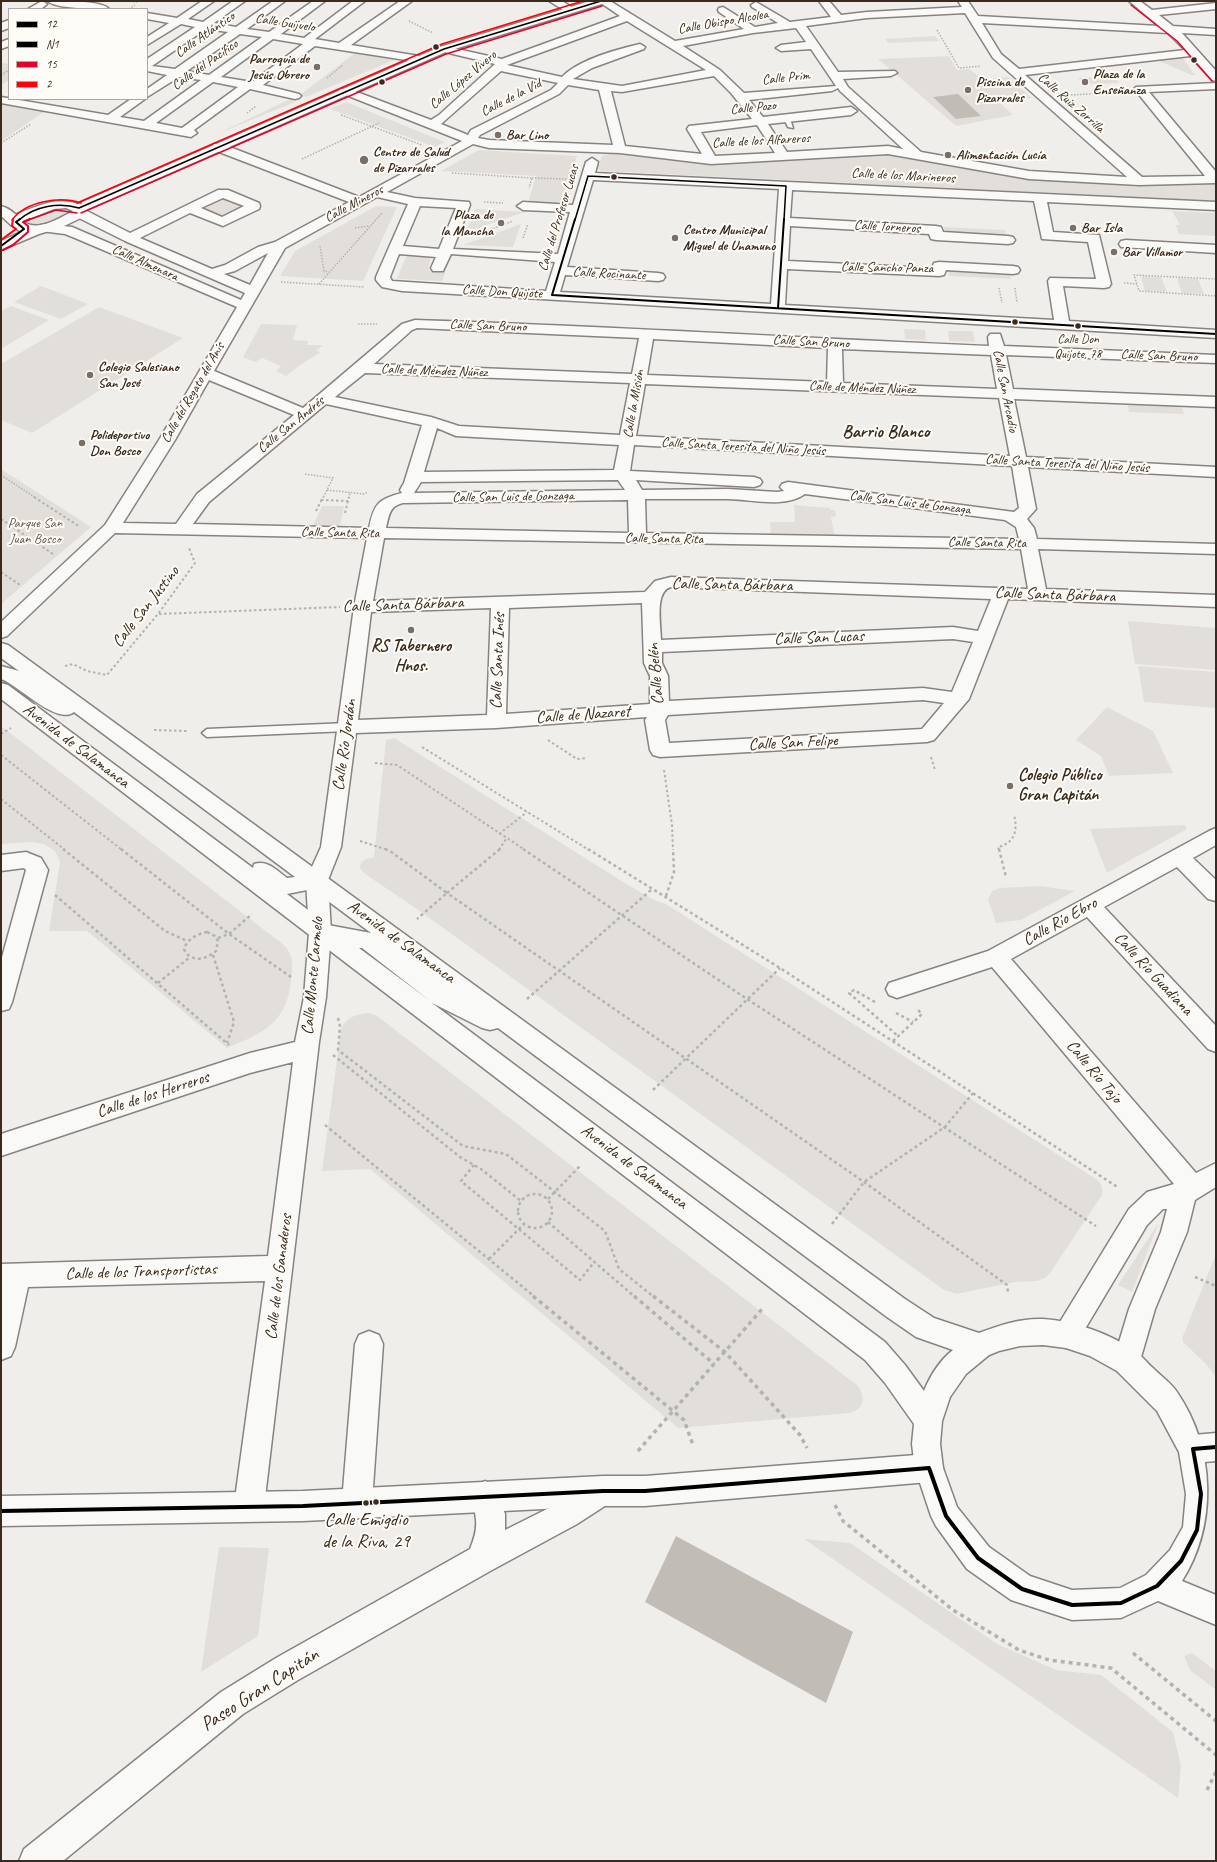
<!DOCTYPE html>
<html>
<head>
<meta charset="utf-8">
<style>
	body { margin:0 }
	#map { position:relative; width:1217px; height:1862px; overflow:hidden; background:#f0eeeb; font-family:Caveat,sans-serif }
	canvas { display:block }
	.frame { position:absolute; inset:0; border:2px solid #3b2a1e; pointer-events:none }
	.legend { position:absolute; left:8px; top:8px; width:140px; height:92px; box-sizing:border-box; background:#fdfcf7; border:1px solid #afa8a0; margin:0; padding:5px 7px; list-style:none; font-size:12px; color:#3b2a1e }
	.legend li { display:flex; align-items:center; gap:8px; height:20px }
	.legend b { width:20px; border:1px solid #afa8a0 }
</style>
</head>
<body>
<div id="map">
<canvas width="1217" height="1862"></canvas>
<div class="frame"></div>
<ul class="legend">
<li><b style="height:5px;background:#000"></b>12</li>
<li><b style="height:5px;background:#000"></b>N1</li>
<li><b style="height:5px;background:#e4002b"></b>15</li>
<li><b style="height:5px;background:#ff000d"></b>2</li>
</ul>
</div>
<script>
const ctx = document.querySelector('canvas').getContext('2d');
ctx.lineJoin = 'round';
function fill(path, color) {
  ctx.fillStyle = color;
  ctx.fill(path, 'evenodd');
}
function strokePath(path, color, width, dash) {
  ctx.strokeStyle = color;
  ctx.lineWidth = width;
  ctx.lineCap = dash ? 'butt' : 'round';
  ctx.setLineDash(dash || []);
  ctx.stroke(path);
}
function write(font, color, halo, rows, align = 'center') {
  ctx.font = font + ' Caveat,sans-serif';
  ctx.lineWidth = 4;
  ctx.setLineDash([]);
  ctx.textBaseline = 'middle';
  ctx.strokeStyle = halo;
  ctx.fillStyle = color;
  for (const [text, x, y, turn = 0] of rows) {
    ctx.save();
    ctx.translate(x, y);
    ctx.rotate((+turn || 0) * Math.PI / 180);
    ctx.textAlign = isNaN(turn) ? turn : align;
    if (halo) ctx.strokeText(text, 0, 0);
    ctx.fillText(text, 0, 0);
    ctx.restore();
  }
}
fill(new Path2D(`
	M935,36L939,41L888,43L885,39Z
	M355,53L394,60L306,97L300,95Z
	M949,56L957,70L969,69L984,80L1008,77L1032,98L999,102L1013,115L956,126L878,59Z
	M1182,57L1195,75H1191L1157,60Z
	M4,63L9,64V80L1,85V65Z
	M1113,76L1119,83L1083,84L1078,78Z
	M290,99L295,102L217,134Z
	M1,102L47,110L1,141Z
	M346,102L445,142L435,147L330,109Z
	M479,150L577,156L562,205L528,203L536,176L441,171Z
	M617,152L717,163L887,153L1022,177L1149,185L1216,183V201L602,171L598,169L602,156Z
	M219,198L243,207L223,218L198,208Z
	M376,206L397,207L363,281L280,276L295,251Z
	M54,209H63L67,213L65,216C54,220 39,230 27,223L30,219Z
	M475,209L525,212L466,232Z
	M1172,211L1216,213V236L1179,234L1176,225H1180Z
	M521,224L513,247L463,245Z
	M944,227L1005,230V236L945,234Z
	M407,254L431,256L428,270L446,271L442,281L397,279Z
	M948,268L1010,272L1011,279L949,276Z
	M1141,276L1161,277L1167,292L1145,291Z
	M1177,278L1198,279L1204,294L1182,293Z
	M41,286L88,304L61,319L14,302Z
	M11,306L49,320L1,349V311Z
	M99,307L183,338L32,433L1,420V364Z
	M261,324L297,325L293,340L308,341L307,345H323L316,351L321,352L300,365L286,376L276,371L281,366L262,358L255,362L243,357Z
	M904,329L925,330L926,340L905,339Z
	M948,331H973L975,342L949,341Z
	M1127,402L1181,405L1184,414L1129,412Z
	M1,469L91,527L1,604Z
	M794,505L830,508L831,510H835L836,516L831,517L835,538L771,537L770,522H795Z
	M322,506H344L340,526H313Z
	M1128,621L1216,628V670L1135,664Z
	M1138,666L1216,672V708L1144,702Z
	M1107,707L1153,731L1173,773L1109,776L1101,756L1076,740Z
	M1,726L285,946C294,957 293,967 291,981C286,1024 263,1033 227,1048L87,931H49L60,862L55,851L44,844L31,842L1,844Z
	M394,738L628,885L656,901L666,904L1099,1181L1102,1187V1195L1050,1273L1045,1278L1037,1281L1015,1282L966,1292L957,1294L944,1290L417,909L365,874L360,868C361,859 366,859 374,857L386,740Z
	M1185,825L1187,829L1107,873L1090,829Z
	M1040,886L1075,891L1021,920L996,923L988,899L992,891L1000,888Z
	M369,1013L377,1016L858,1386C866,1397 864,1409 850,1413L678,1428L370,1169L322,1171L341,1030C345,1017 357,1014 369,1013Z
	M1159,1222L1132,1292L1118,1285Z
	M1216,1254V1377L1207,1365L1183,1342V1336Z
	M804,1539L850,1543L997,1644L1056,1670L1101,1675L1173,1732L1181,1766L1178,1798Z
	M219,1547L269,1548L258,1636L201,1672Z
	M1192,1653L1216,1671V1690L1190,1670L1184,1656Z`), '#e2dfda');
fill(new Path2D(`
	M958,94L981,116L956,119L933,97Z
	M676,1536L853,1632L826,1703L645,1602Z`), '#c2bcb6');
const lane = new Path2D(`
	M787,117L790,119L793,128L788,127L784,119Z
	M348,723L353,727L348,731L207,737L202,733L207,729Z`);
const street = new Path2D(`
	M42,1L47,4L41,9H28Z
	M48,1C60,1 102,0 109,9C98,9 55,9 48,1Z
	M202,1H214L188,19L203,22L233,1H245L214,23L236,27L273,1H285L247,29L269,32L313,1H325L281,34L304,38L353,1H365L315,39L339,43L400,1H412L351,45L419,56L425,59L419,62L315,46L263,85L299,94L301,96L299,98L295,99L250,89L194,130L197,133L191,137L1,103V97L108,115L131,99H145L120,117L144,121L201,80L179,77L147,97V89L167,75L147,71V59L195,27L181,24L147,45V37L169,23L147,19V13L177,18ZM206,29L228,32L175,69L152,66ZM240,34L262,37L209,75L187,71ZM273,39L303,44L252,82L221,77ZM213,82L238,87L182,128L156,123Z
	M549,1H562L576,10L575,12H567Z
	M598,1H610L675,41L744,29L719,12L718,10L719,8L723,7L755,27L778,23L752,7L751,5L756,2L790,22L831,17L819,1H829L841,15L867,12L962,7L958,1H968L978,16L1159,26L1129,1H1140L1152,10L1216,3V9L1159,15L1173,26L1216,29V35L1182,33L1216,71V81L1212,80L1190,56L1025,75L1142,177L1205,176L1136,91L1134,89L1136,87L1216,83V89L1149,92L1216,172V183L1139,185L1029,179L888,154L711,164L620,153L489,148L473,144L387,192L415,198L469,202L470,205L453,249L558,254L570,212L523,210L517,206L523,202L573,205L586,162L592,158L598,162L595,173L1216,202V210L1047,202L1053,232L1099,235L1111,284L1109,287L1104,288L1063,286L1069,321L1216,330V338L402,291L382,287L376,280V277L408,204L377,197L285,248L214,371L303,408L402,324L415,320C607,326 798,338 989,346L988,337L990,334H1000L1004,346L1216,355V363L1006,355L1013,389L1216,397V407L1014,399L1026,457L1216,467V477L1028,467L1036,509L1027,519L1034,528L1037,539L1216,544V554L1038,549L1046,589L1216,595V607L1008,599L969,699L934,740L927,742L660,757L653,755L650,750L645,720L647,717L496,728L356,733L341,847L328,880L331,932L326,997L319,1042L264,1506L259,1516L249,1521L239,1516L234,1506L265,1281L28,1287L15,1347L11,1356L1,1360V1264L268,1256L293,1062L250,1073L1,1156V1134L250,1053L295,1042L304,997L309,932L306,880L321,847L354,607L367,538L115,533L7,636L1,638V622L105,525L159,440L237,307L75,238L65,234L41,231L39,228L41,225L46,224L72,227L241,300L245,293L125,241L75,216L74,213L80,209L85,210L130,233L218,190H228L259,203L260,206L259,209L223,226L190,213L140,238L212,269L225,265L258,247L275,242L349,202L214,150L212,147L214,144H222L359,197L462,141L341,93L339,91L341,89H349L431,120L439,115L495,64L440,51L439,49L440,47L444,46L502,59L620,16ZM965,13L993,58L1127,177L1029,171L921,152L848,87L843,79L891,76L897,73L895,71L838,72L806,26L867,18ZM627,21L706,70L622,86L573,79L592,68L644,49L645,47L640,44C618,49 578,60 562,77L507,65ZM982,23L1168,33L1185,50L1019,69L1001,54ZM796,28L806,42L781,45L776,48L781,51L811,49L836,86L744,93L720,70L683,46L753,33ZM501,71L558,83L551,90L471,130L468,135L441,124ZM714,76L731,93L752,119L689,126L687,129L702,154L625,146L611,91L622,92ZM568,85L599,90L613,145L489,140L478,138L480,135L559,94ZM838,88L840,91L903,149L888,146L787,152L768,124L851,115L857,111L851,107L763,117L749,100L832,91ZM757,125L775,153L715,156L701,132ZM593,180L779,189L771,304L560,292L565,275L658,281L663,280L665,277L663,274L658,273L567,267ZM792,190L1034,201L1042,239L1088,242L1096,279L1050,278L1048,281L1054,320L785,305L787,269L939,276L944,275L946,270L1013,274L1018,273L1020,270L1018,267L1013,266L939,262L934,263L932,268L788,261L790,226L929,234L931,239L936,240L1008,244L1013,243L1015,240L1013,237L1008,236L943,232L941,227L936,226L790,218ZM223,198L244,206L222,217L201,208ZM420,206L456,208L439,249L403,246ZM268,253L250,285L224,274L235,271ZM399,254L436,257L431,268L433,271H443L451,254L555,262L546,291L392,281L390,277ZM417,328L639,338L632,374L374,364L412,330ZM653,339L828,348L827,382L647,375ZM842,349L991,355L997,389L843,383ZM365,373L630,383L620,435L459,426L431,417L335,397ZM209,380L294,415L197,494L176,524L123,523L175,440ZM645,384L999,398L1010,456L636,436ZM326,404L422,425L404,483L400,490L402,493C378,499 374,504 369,528L193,524L209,502ZM437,428L456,436L619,445L614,470L424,472ZM634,445L1012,466L1019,508L1014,512L788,482L782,484L780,487L784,491L777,492L728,489L642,490L636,480L754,487L760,485L762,482L760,479L754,477L630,471ZM618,480L625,490L414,493L421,482ZM805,494L1005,520L1016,527L1019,539L646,533L645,499C672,499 700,499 727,499C752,499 783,509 805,494ZM628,500L629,533L386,528C389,516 389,506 403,503ZM384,538L1021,549L1028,589L671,577L655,581L645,592L373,601ZM671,587L991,599L978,631L953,627L661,640C661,626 654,591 671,587ZM642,603L644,663L650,676V704L506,714L509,608ZM491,608L487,715L358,720L371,612ZM953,639L973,642L952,692L923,688L669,701L668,676L662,663V652ZM923,700L944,703L922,729L669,743L665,720L668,715Z
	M9,20V28L1,31V23Z
	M9,39V46L1,49V42Z
	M1,206C9,208 18,216 23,222L21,225H11L1,216Z
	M1126,240L1216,245V253L1121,247L1119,244L1121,241Z
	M1216,828V845L1193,858L1216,880V901L1208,899L1177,867L1104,907L1216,1026V1052L1208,1049L1087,917L1011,959L1196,1173L1216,1163V1187L1195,1200L1187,1232L1155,1309L1137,1371L1127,1375L1117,1371L1113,1362L1129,1309L1161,1232L1167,1209H1163L1147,1225L1076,1344L1066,1348L1056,1344L1052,1335L1129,1209L1147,1192L1174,1184L992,967L897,998L889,995L886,989L889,983L988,951L1209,831Z
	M26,852L41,858L48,870L12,1002L9,1009L1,1011V961L26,870L24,868L1,871V855Z
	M369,1331L379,1335L383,1344L372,1502L367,1512L357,1517L347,1512L342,1502L355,1344L359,1335Z
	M1216,1433V1461L1193,1463L1183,1459L1179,1449L1183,1439L1193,1435Z
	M601,1477L611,1482L616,1492L611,1502L577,1524L492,1570L298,1680L243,1714L63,1861H19L24,1849L221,1692L276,1658L470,1549C474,1539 477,1530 476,1520C475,1505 469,1500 475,1486L485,1481L495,1486L505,1514V1530L557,1504L591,1482Z`);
const secondary = new Path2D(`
	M929,1454L939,1458L943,1468L939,1478L929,1482L645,1506H603L303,1521L1,1526V1496L303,1491L603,1476H645Z`);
const primary = new Path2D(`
	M1,643L8,645L905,1299L934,1318L979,1333C1000,1325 1021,1318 1043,1319C1075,1321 1111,1334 1136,1352C1143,1357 1148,1364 1154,1369C1161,1376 1172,1384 1177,1392C1216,1449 1217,1526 1182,1581L1216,1595V1625L1158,1601L1121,1618L1072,1620L1011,1600L967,1569L936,1526L931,1516L915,1468L912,1444L914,1424L885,1383L865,1360L1,699V683L8,685L253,868L254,864C268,860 276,870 287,878L295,877L74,712C57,726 17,684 1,679V666L19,671L1,658ZM312,889L371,933L328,925L287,894ZM359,948H362L429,1000ZM432,1003L482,1028L490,1030L498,1028L887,1317L916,1337L953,1350C940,1360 930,1376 924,1391L905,1365L885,1342ZM1043,1345L1066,1348L1090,1356L1117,1371L1157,1411L1179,1452L1186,1494L1183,1527L1170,1550L1146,1575L1120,1588L1072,1590L1030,1576L989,1547L957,1507L943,1468L940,1444L942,1421L950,1397L966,1374L989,1355L999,1351L1020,1346Z`);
const highway = new Path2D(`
	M590,1H606L605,3L448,51L86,210L85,216L62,227L39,234L1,250V241L21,232L10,224V220L14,215C36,207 55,196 78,204L440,47ZM66,208L73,211C59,218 39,232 24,222V221L54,209Z`);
strokePath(lane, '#88837f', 3);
strokePath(street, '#88837f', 3);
strokePath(secondary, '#88837f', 3);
strokePath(primary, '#88837f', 3);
strokePath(highway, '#88837f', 3);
strokePath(new Path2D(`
	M127,1L137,2
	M129,9L135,5
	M409,21L433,33
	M937,30L959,68L981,66
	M1,75L9,70
	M327,78L343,65
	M1071,95L1122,92
	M247,113L256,106
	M341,115L422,145
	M1,143L31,124
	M302,159L379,123
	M452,173L532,178L529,188
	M532,178L566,179
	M484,202L503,203
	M355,228L369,226
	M476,232H484L513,221
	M523,238L528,224
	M320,246L324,271L329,272
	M1216,279L1134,275L1139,291L1216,296
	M281,282L364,287
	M1124,283L1137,284
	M319,284L382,213
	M999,288L1002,303
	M1015,288L1017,303
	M358,324H377
	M305,474L333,478L323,498
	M1,475L36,498
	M327,490L364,494L368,492
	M349,498L350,492`), '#b4b2b0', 1.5, [1.5, 1.5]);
strokePath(new Path2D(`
	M34,497L80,527
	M321,500L348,501
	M316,511L323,497
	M345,513L349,497
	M1,519L53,554
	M1,572L20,585
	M159,614L340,607
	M65,666L73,664L87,671L107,675L158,614L195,563L189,548
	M154,730L188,731
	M1,734L11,728
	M548,740L577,759L587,758
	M422,747L589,850
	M1,755L122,850
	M931,757L935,770
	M375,763L397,765L525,850
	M664,770L672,825L673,850
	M1,799L65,850
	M499,834L527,812
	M360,841L388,850
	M499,850L506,839
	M999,850L998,847C1015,843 1018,830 1014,815`), '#b4b2b0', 2, [2.5, 2.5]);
strokePath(new Path2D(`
	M63,849L165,931L187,941
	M121,849L229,934L291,977
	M385,849L390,851L447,893L417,919
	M500,849L447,893L864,1182L1007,1285L1008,1292
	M523,849L747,999L1096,1226
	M588,849L780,968L1119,1188
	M999,849L1006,877
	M55,895L229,1045
	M666,896L674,872L673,849
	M207,932L215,936L218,941L216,951C206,960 190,963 184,949C187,939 197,934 207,932Z
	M218,938L229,934L252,914
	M213,955L234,1022L227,1043
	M158,983L190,957
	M527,999L651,890
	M875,1002L854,990L849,993L899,1037
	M896,1013L913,1022
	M338,1018L340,1026L338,1050L463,1146L506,1154L605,1231L619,1269L654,1297
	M893,1041L922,1014L916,1008
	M333,1055L460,1157L481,1169L521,1201
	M653,1090L780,968
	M325,1125L535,1297
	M474,1165L461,1181L580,1280L595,1261
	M518 1211a17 17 0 1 1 34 0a17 17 0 1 1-34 0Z
	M548,1199L580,1166
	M548,1222L635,1297
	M832,1224L864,1182L945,1127L973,1093
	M489,1259L524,1224
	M1195,1277L1216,1286`), '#b4b2b0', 2.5, [3, 3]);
strokePath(new Path2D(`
	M533,1296L684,1420L693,1445
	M634,1296L714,1364
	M653,1296L725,1352L800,1435L807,1448
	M638,1451L763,1308
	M835,1505L843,1521L953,1610L1019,1650L1049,1660L1111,1668L1216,1755
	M1133,1653L1216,1721
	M1207,1790L1216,1772`), '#b4b2b0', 3.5, [4, 4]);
fill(lane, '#f9f9f7');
fill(street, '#f9f9f7');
fill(secondary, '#f9f9f7');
fill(primary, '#f9f9f7');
fill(highway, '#f9f9f7');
strokePath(new Path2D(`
	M588,176L786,186
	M575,220L588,176
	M784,220L786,186`), '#000', 1.5);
strokePath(new Path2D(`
	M552,295L1216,334
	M552,295L575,219
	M778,308L784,219`), '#000', 2);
strokePath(new Path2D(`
	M19,220C35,206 59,202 79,208L444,49L601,1`), '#000', 1.5);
strokePath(new Path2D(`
	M1,246L24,229L16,222L20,219`), '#000', 2);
strokePath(new Path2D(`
	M1,1511L303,1506L603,1491H645L929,1468L946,1516L978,1558L1022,1589L1072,1605L1121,1603L1157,1586L1181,1561L1197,1530L1201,1494L1193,1449L1216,1447`), '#000', 4);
strokePath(new Path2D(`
	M1131,5L1177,41L1212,81
	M81,213L446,54L602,6
	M28,220L56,210L77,213`), '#e4002b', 1.5);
strokePath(new Path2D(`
	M3,250L13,245L28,232V226L23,222L30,219`), '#e4002b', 2);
strokePath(new Path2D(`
	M77,203L442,44L583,1
	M12,220C26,201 60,196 81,203`), '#ff000d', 1.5);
strokePath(new Path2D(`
	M1,240L16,229L12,226L13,219`), '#ff000d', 2);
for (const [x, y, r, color] of [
	[436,47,3.5,"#3b2a1e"],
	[1194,60,3.5,"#3b2a1e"],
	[317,67,4,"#7a6f66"],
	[382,82,3.5,"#3b2a1e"],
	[1085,82,4,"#7a6f66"],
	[968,90,4,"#7a6f66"],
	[498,135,4,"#7a6f66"],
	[948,155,4,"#7a6f66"],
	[364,160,5,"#7a6f66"],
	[614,177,3.5,"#3b2a1e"],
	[501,223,4,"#7a6f66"],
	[1073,228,4,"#7a6f66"],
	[675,238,4,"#7a6f66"],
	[1114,252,4,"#7a6f66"],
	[1015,322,3.5,"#3b2a1e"],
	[1078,326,3.5,"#3b2a1e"],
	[90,375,4,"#7a6f66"],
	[82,443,4,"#7a6f66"],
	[411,630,4,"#7a6f66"],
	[1010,786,4,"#7a6f66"],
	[376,1502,3.5,"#3b2a1e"],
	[366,1503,3.5,"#3b2a1e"]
]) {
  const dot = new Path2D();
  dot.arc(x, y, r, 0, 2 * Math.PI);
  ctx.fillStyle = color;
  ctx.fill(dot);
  strokePath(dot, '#fdfcf7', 1.5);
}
write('13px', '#3b2a1e', '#fdfcf7', [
	["Calle Don",1078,340],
	["Quijote, 78",1078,355]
]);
write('14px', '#3b2a1e', '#fdfcf7', [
	["Calle Obispo Alcolea",723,22,-10],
	["Calle Guijuelo",285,23,9],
	["Calle Atlántico",205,35,-35],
	["Calle del Pacífico",205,65,-35],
	["Calle Prim",786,78,-6],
	["Calle López Vivero",463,80,-40],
	["Calle de la Vid",511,98,-27],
	["Calle Ruiz Zorrilla",1071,103,41],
	["Calle Pozo",753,108,-6],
	["Calle de los Alfareros",761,141,-3],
	["Calle de los Marineros",903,176,3],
	["Calle Mineros",354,204,-28],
	["Calle del Profesor Lucas",559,218,-73],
	["Calle Torneros",887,227,3],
	["Calle Almenara",145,263,24],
	["Calle Sancho Panza",887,268,1],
	["Calle Rocinante",609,274,3],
	["Calle Don Quijote",502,292,3],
	["Calle San Bruno",488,326,2],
	["Calle San Bruno",811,342,3],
	["Calle San Bruno",1159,356,2],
	["Calle de Méndez Núñez",434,371,2],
	["Calle de Méndez Núñez",862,388,2],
	["Calle San Arcadio",1005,391,79],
	["Calle del Regato del Anís",193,393,-60],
	["Calle la Misión",634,404,-80],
	["Calle San Andrés",291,425,-39],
	["Calle Santa Teresita del Niño Jesús",743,447,3],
	["Calle Santa Teresita del Niño Jesús",1067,464,3],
	["Calle San Luis de Gonzaga",513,497,-1],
	["Calle San Luis de Gonzaga",910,503,7],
	["Calle Santa Rita",340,533,1],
	["Calle Santa Rita",664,539,1],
	["Calle Santa Rita",987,543,1]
]);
write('bold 14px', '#3b2a1e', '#fdfcf7', [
	["Parroquia de",309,59,"right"],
	["Jesús Obrero",309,75,"right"],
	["Plaza de la",1093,74],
	["Enseñanza",1093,90],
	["Piscina de",976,82],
	["Pizarrales",976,98],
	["Bar Lino",506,135],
	["Centro de Salud",373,152],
	["de Pizarrales",373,168],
	["Alimentación Lucía",956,155],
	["Plaza de",493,215,"right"],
	["la Mancha",493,231,"right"],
	["Bar Isla",1081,228],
	["Centro Municipal",683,230],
	["Miguel de Unamuno",683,246],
	["Bar Villamor",1122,252],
	["Colegio Salesiano",98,367],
	["San José",98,383],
	["Polideportivo",90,435],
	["Don Bosco",90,451]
], 'left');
write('14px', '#62544a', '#fdfcf7', [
	["Parque San",35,523],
	["Juan Bosco",35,539]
]);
write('17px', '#3b2a1e', '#fdfcf7', [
	["Calle Santa Bárbara",732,585,1],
	["Calle Santa Bárbara",1055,595,2],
	["Calle Santa Bárbara",403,605,-2],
	["Calle San Justino",146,607,-52],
	["Calle San Lucas",819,638,-2],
	["Calle Santa Inés",498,661,-88],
	["Calle Belén",656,674,-95],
	["Calle de Nazaret",583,715,-4],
	["Calle San Felipe",793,743,-3],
	["Calle Río Jordán",345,745,-82],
	["Avenida de Salamanca",76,746,37],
	["Calle Río Ebro",1060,922,-29],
	["Avenida de Salamanca",401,942,36],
	["Calle Río Guadiana",1153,974,47],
	["Calle Monte Carmelo",313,976,-85],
	["Calle Río Tajo",1094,1072,50],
	["Calle de los Herreros",153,1095,-18],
	["Avenida de Salamanca",634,1167,37],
	["Calle de los Transportistas",141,1272,-2],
	["Calle de los Ganaderos",279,1277,-83]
]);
write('bold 17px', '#3b2a1e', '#fdfcf7', [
	["RS Tabernero",411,647],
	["Hnos.",411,667],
	["Colegio Público",1018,776,"left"],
	["Gran Capitán",1018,796,"left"]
]);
write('bold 18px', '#3b2a1e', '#fdfcf7', [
	["Barrio Blanco",886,432]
]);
write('19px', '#3b2a1e', '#fdfcf7', [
	["Calle Emigdio",366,1520],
	["de la Riva, 29",366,1542]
]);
write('20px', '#3b2a1e', '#fdfcf7', [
	["Paseo Gran Capitán",260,1690,-33]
]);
</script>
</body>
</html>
